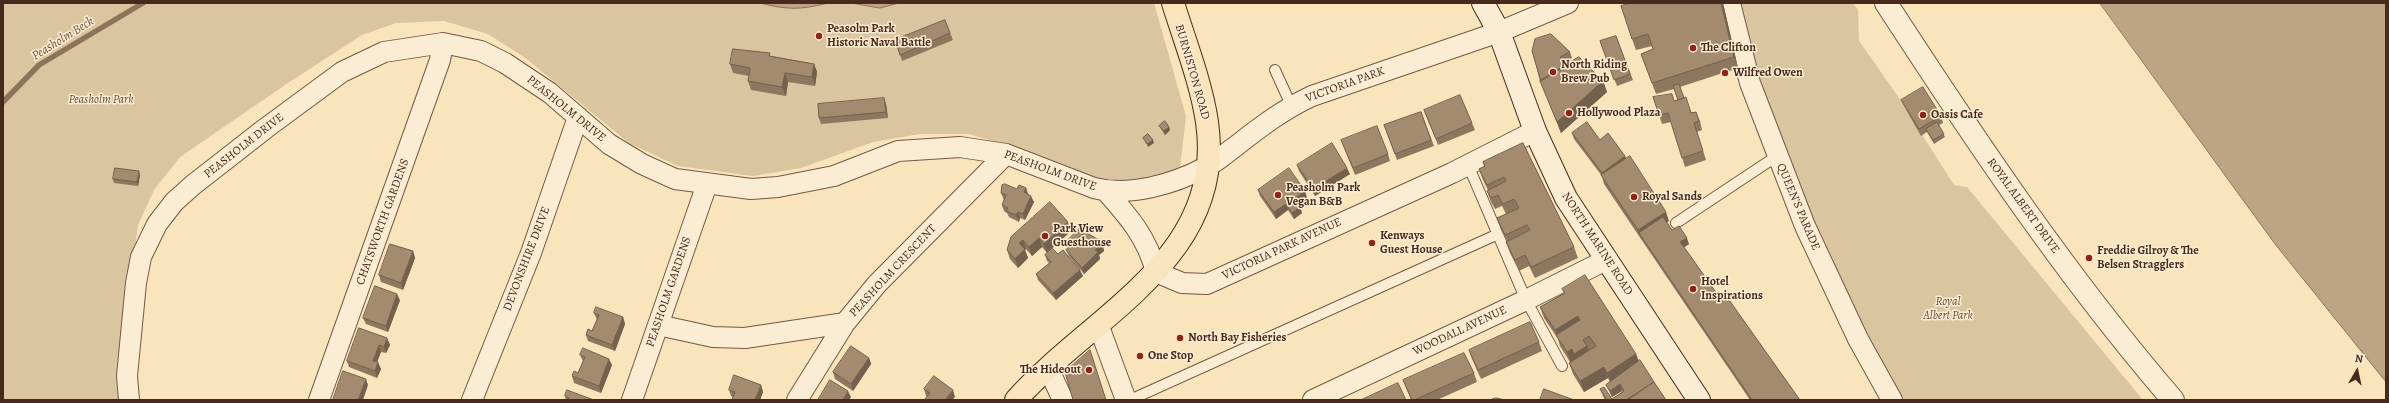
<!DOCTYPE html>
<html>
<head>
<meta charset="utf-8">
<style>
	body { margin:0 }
	#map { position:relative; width:2389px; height:403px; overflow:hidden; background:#f9e4bb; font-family:Alegreya,serif }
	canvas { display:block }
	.frame { position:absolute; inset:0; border:4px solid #48291d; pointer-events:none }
	.north { position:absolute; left:2337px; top:351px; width:40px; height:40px; -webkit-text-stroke:3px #fbedd3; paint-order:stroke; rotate:9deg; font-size:11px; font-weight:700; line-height:16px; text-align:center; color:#48291d }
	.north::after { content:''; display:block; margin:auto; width:14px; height:18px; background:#48291d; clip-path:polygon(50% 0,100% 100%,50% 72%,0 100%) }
</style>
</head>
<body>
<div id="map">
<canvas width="2389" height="403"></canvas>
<div class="frame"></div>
<div class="north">N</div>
</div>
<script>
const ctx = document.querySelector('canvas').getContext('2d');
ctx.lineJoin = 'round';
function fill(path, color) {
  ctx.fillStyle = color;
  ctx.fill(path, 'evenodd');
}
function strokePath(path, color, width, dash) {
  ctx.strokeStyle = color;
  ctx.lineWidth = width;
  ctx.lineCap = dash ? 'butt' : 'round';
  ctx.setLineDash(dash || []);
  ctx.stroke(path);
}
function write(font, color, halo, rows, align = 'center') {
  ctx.font = font + ' Alegreya,serif';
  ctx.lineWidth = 3;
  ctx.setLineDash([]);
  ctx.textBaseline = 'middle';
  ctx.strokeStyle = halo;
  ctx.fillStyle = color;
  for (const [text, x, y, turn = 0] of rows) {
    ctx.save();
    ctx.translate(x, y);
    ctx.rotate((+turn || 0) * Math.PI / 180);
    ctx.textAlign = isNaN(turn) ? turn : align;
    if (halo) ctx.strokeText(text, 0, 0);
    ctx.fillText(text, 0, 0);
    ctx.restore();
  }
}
fill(new Path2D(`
	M3,3H1154L1186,116L1180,168L1115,186L1036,154L969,134H920L873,142L801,168L753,176L678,166L629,143L524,57L488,34L444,21L396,23L362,35L291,81L180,157L154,190L138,225L118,372L119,400H3Z
	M1741,3H1853L1858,10L1859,41L1897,95L1954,185L1967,187L2143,400H1894L1861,339L1756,83Z`), '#dbc4a0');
const water = new Path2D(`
	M760,3H828C801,10 787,10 760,3Z
	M852,3H899L880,8Z
	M2100,3H2386V382L2275,244Z`);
fill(water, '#bda485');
strokePath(water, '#8e735b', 1);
strokePath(new Path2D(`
	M3,102L39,65L143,3`), '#8e735b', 5.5);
const service = new Path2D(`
	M1275,70L1291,105
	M1468,165L1526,300L1562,366
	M1676,223L1777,156
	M1130,400L1496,235`);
const minor = new Path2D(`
	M1730,3L1750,83L1805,226L1858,339L1892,400
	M1105,190C1128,216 1147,237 1156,272L1182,283L1207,284L1452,173L1535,131
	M1098,324L1126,400
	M658,325L713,337L745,338L845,323
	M1048,368L1063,400
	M129,400L127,376L136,283L141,257L157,224L174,202L193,185L266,128L342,72L384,52L443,43L481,51L505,63L550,93L609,144L642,164L675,179L751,189L778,187L834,176L898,151L960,147L1006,154L1094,188C1130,197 1174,184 1206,167C1217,162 1226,153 1236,146C1260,127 1284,109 1312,96L1499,32L1568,3
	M319,400L440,60L443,43
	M472,400L531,253L578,117
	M632,400L707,184
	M797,400L845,323L877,284L1006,154
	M1313,400L1526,300L1606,260`);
const tertiary = new Path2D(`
	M1886,3C1975,140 2066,276 2173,400`);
const secondary = new Path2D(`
	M1483,3L1499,32L1535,131L1566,198L1699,400`);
const primary = new Path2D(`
	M1016,400C1091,315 1227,258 1207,122C1201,82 1185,42 1173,3`);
strokePath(service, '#745844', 12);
strokePath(minor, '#745844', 22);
strokePath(tertiary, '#745844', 24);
strokePath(secondary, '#48291d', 24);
strokePath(primary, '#48291d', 24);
strokePath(service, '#fbedd3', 10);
strokePath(minor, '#fbedd3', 20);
strokePath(tertiary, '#fbedd3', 22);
strokePath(secondary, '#fbedd3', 22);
strokePath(primary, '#f9e4bb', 22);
fill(new Path2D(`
	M1723,3L1738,68L1680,87L1684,98L1692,113L1696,112L1700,121L1702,130L1697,132L1706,160L1685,167L1671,122L1662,124L1659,115L1674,101L1678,100L1674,89L1656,94L1641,54L1653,49L1652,46L1636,50L1632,39Z
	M945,20L953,40L902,61L895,40Z
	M1616,36L1633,80L1617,86L1600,41Z
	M1532,51L1570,52L1572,58L1563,63L1564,67L1603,81L1607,92L1561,133L1540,81Z
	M771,56L814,64L817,72L815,86L788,82L786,96L751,90L748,81L749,76L733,73L730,64Z
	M1901,100L1941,116L1943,123L1939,125L1945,137L1934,144L1927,132L1921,136L1904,106Z
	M886,104L888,118L821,124L819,118Z
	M1424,110L1472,123L1475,130L1438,145Z
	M1421,112L1434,146L1397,160L1384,125Z
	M1159,126L1169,127L1170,130L1165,135Z
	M1572,133L1600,140L1625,156L1626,159L1669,221L1667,222L1672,230L1689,244L1684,247L1722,301L1800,400H1750L1641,239L1604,184L1602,176L1574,139Z
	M1341,140L1388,154L1390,161L1355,175Z
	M1523,143L1574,247L1578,258L1535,278L1529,266L1519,271L1510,253L1506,242L1507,241L1501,230L1497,218L1506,214L1502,206L1495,209L1491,202L1487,191L1488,190L1483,180L1479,169L1484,166L1483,162Z
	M1297,165L1350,174L1315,196L1299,171Z
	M140,175L138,186L114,183L113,179Z
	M1026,188L1028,194L1034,202L1025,220L1020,218L1019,222L1009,217L1007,213L1004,211L1002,205L1004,200L1001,193L1017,189Z
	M1258,190L1305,191L1307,198L1298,204L1300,207L1302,213L1294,219L1288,210L1276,219L1260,196Z
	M1071,231L1048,252L1058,254L1083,276L1056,300L1038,280L1036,274L1049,263L1047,261L1045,255L1047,253L1042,247L1032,256L1026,249L1025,250L1028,258L1018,268L1010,259L1007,250L1011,237Z
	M1084,233L1103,247L1104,251L1099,255L1100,259L1084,274L1069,256L1066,250L1071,246L1069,243L1068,240Z
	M413,251L415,258L403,290L381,282L379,275Z
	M1562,289L1636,354L1639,361L1666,400H1605L1603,396L1600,389L1612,399L1623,392L1622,391L1612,397L1606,385L1610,382L1608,378L1584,392L1573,374L1569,363L1570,362L1560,346L1558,339L1544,318L1540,307L1564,293Z
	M400,300L388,332L366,324L363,318Z
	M594,313L623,317L625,324L615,351L588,341L586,335L592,331L597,320Z
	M387,338L390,345L386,353L381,352L377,362L381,369L377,378L349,367L347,361Z
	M1539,342L1542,351L1481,379L1472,359L1469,350Z
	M580,355L612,365L601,393L574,383L572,376L578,373L583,361Z
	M869,358L871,364L853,391L835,379L833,372Z
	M1474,373L1477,382L1437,400H1411L1403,380Z
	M761,385L763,392L760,400H732L733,397L731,396L729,390Z
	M924,389L955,397L927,396H926Z
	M565,396L594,400H566Z`), '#8d775f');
fill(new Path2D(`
	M1721,3H1723L1738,68L1734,57Z
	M814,64L817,72L815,86L812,77Z
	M785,73L788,82L786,96L782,87Z
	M1603,81L1607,92L1561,133L1557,122Z
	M884,98L886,104L888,118L886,112Z
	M1169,127L1170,130L1165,135L1164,131Z
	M1153,140L1154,143L1148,147L1147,144Z
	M1625,156L1628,163L1604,180L1602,173Z
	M1347,168L1350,174L1315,196L1313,189Z
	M139,171L140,175L138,186L137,182Z
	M1026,188L1028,194L1024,192Z
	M1305,191L1307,198L1297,205L1294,199Z
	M1031,196L1034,202L1025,220L1023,214Z
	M1286,204L1288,210L1276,219L1274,212Z
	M1300,207L1302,213L1294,219L1292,213Z
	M1018,212L1020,218L1019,222L1016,215Z
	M1666,212L1669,221L1642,239L1638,230Z
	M1068,222L1071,231L1047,253L1044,244Z
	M1039,238L1042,247L1032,256L1029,247Z
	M1687,238L1689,244L1683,248L1680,242Z
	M1023,240L1026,249L1025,250L1028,258L1018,268L1015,259L1019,243Z
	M1101,241L1103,247L1104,251L1099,255L1100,259L1084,274L1082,268Z
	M413,251L415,258L403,290L401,283Z
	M1080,270L1083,276L1056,300L1053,293Z
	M397,294L400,300L388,332L386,326Z
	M1578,316L1582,327L1558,338L1555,330Z
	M623,317L625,324L615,351L612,345Z
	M387,338L390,345L386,353L384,347Z
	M379,345L381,352L375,367L373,361Z
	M1587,346L1591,357L1571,363L1567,352L1572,349Z
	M1636,354L1640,366L1611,384L1607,373Z
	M869,358L871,364L853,391L851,384Z
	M609,359L612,365L601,393L599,386Z
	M378,362L381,369L377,378L375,371Z
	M1604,367L1608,378L1584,392L1580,381Z
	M366,379L368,385L363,400H358Z
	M1620,384L1622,391L1612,397L1610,391Z
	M761,385L763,392L760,400H755Z
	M953,390L955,397L952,400H945Z
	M848,391L851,397L849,400H843Z`), '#73614e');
const building = new Path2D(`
	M1632,3H1721L1734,57L1652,83L1641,54L1653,49L1648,34L1632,39L1621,6Z
	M945,20L950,33L900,55L895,40Z
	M1551,34L1570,52L1560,57L1564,67L1541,81L1532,51L1535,39Z
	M1616,36L1630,74L1614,80L1600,41Z
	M733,49L770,53L769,56L814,64L812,77L785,73L782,87L748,81L750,68L730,64Z
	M1579,57L1603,81L1557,122L1540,81Z
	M1679,84L1684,98L1678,100L1673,86Z
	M1923,87L1941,116L1919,129L1901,100Z
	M1672,94L1674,101L1686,97L1691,113L1696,112L1699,121L1694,123L1703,151L1682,158L1668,113L1659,115L1653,97Z
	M1460,95L1472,123L1436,139L1424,110Z
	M884,98L886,112L819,118L818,104Z
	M1421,112L1431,140L1395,154L1384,125Z
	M1165,121L1169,127L1164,131L1159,126Z
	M1587,122L1600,140L1608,133L1625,156L1602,173L1572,133Z
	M1937,122L1944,134L1933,140L1926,129Z
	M1377,126L1388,154L1353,168L1341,140Z
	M1148,134L1153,140L1147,144L1143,138Z
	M1332,143L1347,168L1313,189L1297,165Z
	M1523,143L1574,247L1531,267L1525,255L1515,260L1506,242L1530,230L1527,225L1505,235L1497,218L1519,208L1514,199L1503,204L1498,195L1491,198L1487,191L1506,181L1504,177L1487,185L1479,169L1485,166L1483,162Z
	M1630,156L1666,212L1638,230L1601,175Z
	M115,168L139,171L137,182L113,179Z
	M1289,168L1305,191L1294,199L1300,207L1292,213L1286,204L1274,212L1258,190Z
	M1005,184L1017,189L1019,185L1026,188L1024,192L1031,196L1023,214L1018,212L1016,215L1006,211L1008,208L1002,205L1006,195L1001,193L1002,185Z
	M1050,202L1068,222L1044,244L1039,238L1029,247L1023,240L1019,243L1025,249L1015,259L1007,250L1011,237Z
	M1663,217L1672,230L1679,226L1687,238L1680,242L1689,254L1722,301L1727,297L1800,400H1752L1639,233Z
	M1080,228L1084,233L1072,245L1068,240Z
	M1085,232L1101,241V245L1095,250L1098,252L1082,268L1066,250Z
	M390,244L413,251L401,283L379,275Z
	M1052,248L1058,254L1063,250L1080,270L1053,293L1036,274L1051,262L1045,255Z
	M1585,275L1636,354L1607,373L1604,367L1580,381L1569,363L1596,346L1589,336L1583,340L1587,346L1574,354L1572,349L1567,352L1556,335L1580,320L1578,316L1555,330L1540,307L1565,293L1562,289Z
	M375,286L397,294L386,326L363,318Z
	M596,307L623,317L612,345L586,335L588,329L592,331L599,315L594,313Z
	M1530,322L1539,342L1478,370L1469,350Z
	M359,328L387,338L384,347L379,345L373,361L378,362L375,371L347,361Z
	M851,346L869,358L851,384L833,372Z
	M583,348L609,359L599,386L572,376L574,371L578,373L585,357L580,355Z
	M1090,350L1106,400H1073L1065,372Z
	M1464,353L1474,373L1414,400H1412L1403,380Z
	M1640,360L1654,382L1626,400H1607L1600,389L1604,387L1612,399L1624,391L1620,384L1610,391L1606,385Z
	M343,371L366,379L358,400H333Z
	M734,375L761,385L755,400H732L735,392L729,390Z
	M934,376L953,390L945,400H924L930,393L924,389Z
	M830,380L848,391L843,400H818Z
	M1654,382L1666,400H1628Z
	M1398,383L1406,400H1361Z
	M1544,389L1574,400H1540Z
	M567,390L594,400H568L569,398L565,396Z
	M1496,398L1505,400H1490Z`);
fill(building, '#a48a6f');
strokePath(building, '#73614e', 1);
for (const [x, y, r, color] of [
	[819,36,4,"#8f2418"],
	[1693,48,4,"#8f2418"],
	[1553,72,4,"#8f2418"],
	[1725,73,4,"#8f2418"],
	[1569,113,4,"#8f2418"],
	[1923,115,4,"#8f2418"],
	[1278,195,4,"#8f2418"],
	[1634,197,4,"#8f2418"],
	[1045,236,4,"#8f2418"],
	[1372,243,4,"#8f2418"],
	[2089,258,4,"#8f2418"],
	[1693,289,4,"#8f2418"],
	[1180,338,4,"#8f2418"],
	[1140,356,4,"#8f2418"],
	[1089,370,4,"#8f2418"]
]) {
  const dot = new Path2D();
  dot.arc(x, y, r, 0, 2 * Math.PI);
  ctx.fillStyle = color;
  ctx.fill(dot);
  strokePath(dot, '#fbedd3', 1.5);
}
write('bold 12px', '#48291d', '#fbedd3', [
	["Peasolm Park",827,29],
	["Historic Naval Battle",827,43],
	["The Clifton",1701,48],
	["North Riding",1561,65],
	["Brew Pub",1561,79],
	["Wilfred Owen",1733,73],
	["Hollywood Plaza",1577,113],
	["Oasis Cafe",1931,115],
	["Peasholm Park",1286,188],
	["Vegan B&B",1286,202],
	["Royal Sands",1642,197],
	["Park View",1053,229],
	["Guesthouse",1053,243],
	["Kenways",1380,236],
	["Guest House",1380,250],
	["Freddie Gilroy & The",2097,251],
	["Belsen Stragglers",2097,265],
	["Hotel",1701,282],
	["Inspirations",1701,296],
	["North Bay Fisheries",1188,338],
	["One Stop",1148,356],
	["The Hideout",1081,370,"right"]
], 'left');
write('12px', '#48291d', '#fbedd3', [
	["BURNISTON ROAD",1192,72,74],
	["VICTORIA PARK",1345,85,-20],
	["PEASHOLM DRIVE",566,109,39],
	["PEASHOLM DRIVE",244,146,-38],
	["PEASHOLM DRIVE",1050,171,20],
	["ROYAL ALBERT DRIVE",2023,206,54],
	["QUEEN'S PARADE",1798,207,67],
	["CHATSWORTH GARDENS",383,222,-70],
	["NORTH MARINE ROAD",1597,244,57],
	["VICTORIA PARK AVENUE",1282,249,-25],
	["DEVONSHIRE DRIVE",527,259,-69],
	["PEASHOLM CRESCENT",893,271,-47],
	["PEASHOLM GARDENS",669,292,-71],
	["WOODALL AVENUE",1460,331,-25]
]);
write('italic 12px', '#654837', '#fbedd3', [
	["Peasholm Park",101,100],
	["Royal",1948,302],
	["Albert Park",1948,316]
]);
write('italic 13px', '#6b4e3c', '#fbedd3', [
	["Peasholm Beck",63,39,-32]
]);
</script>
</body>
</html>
